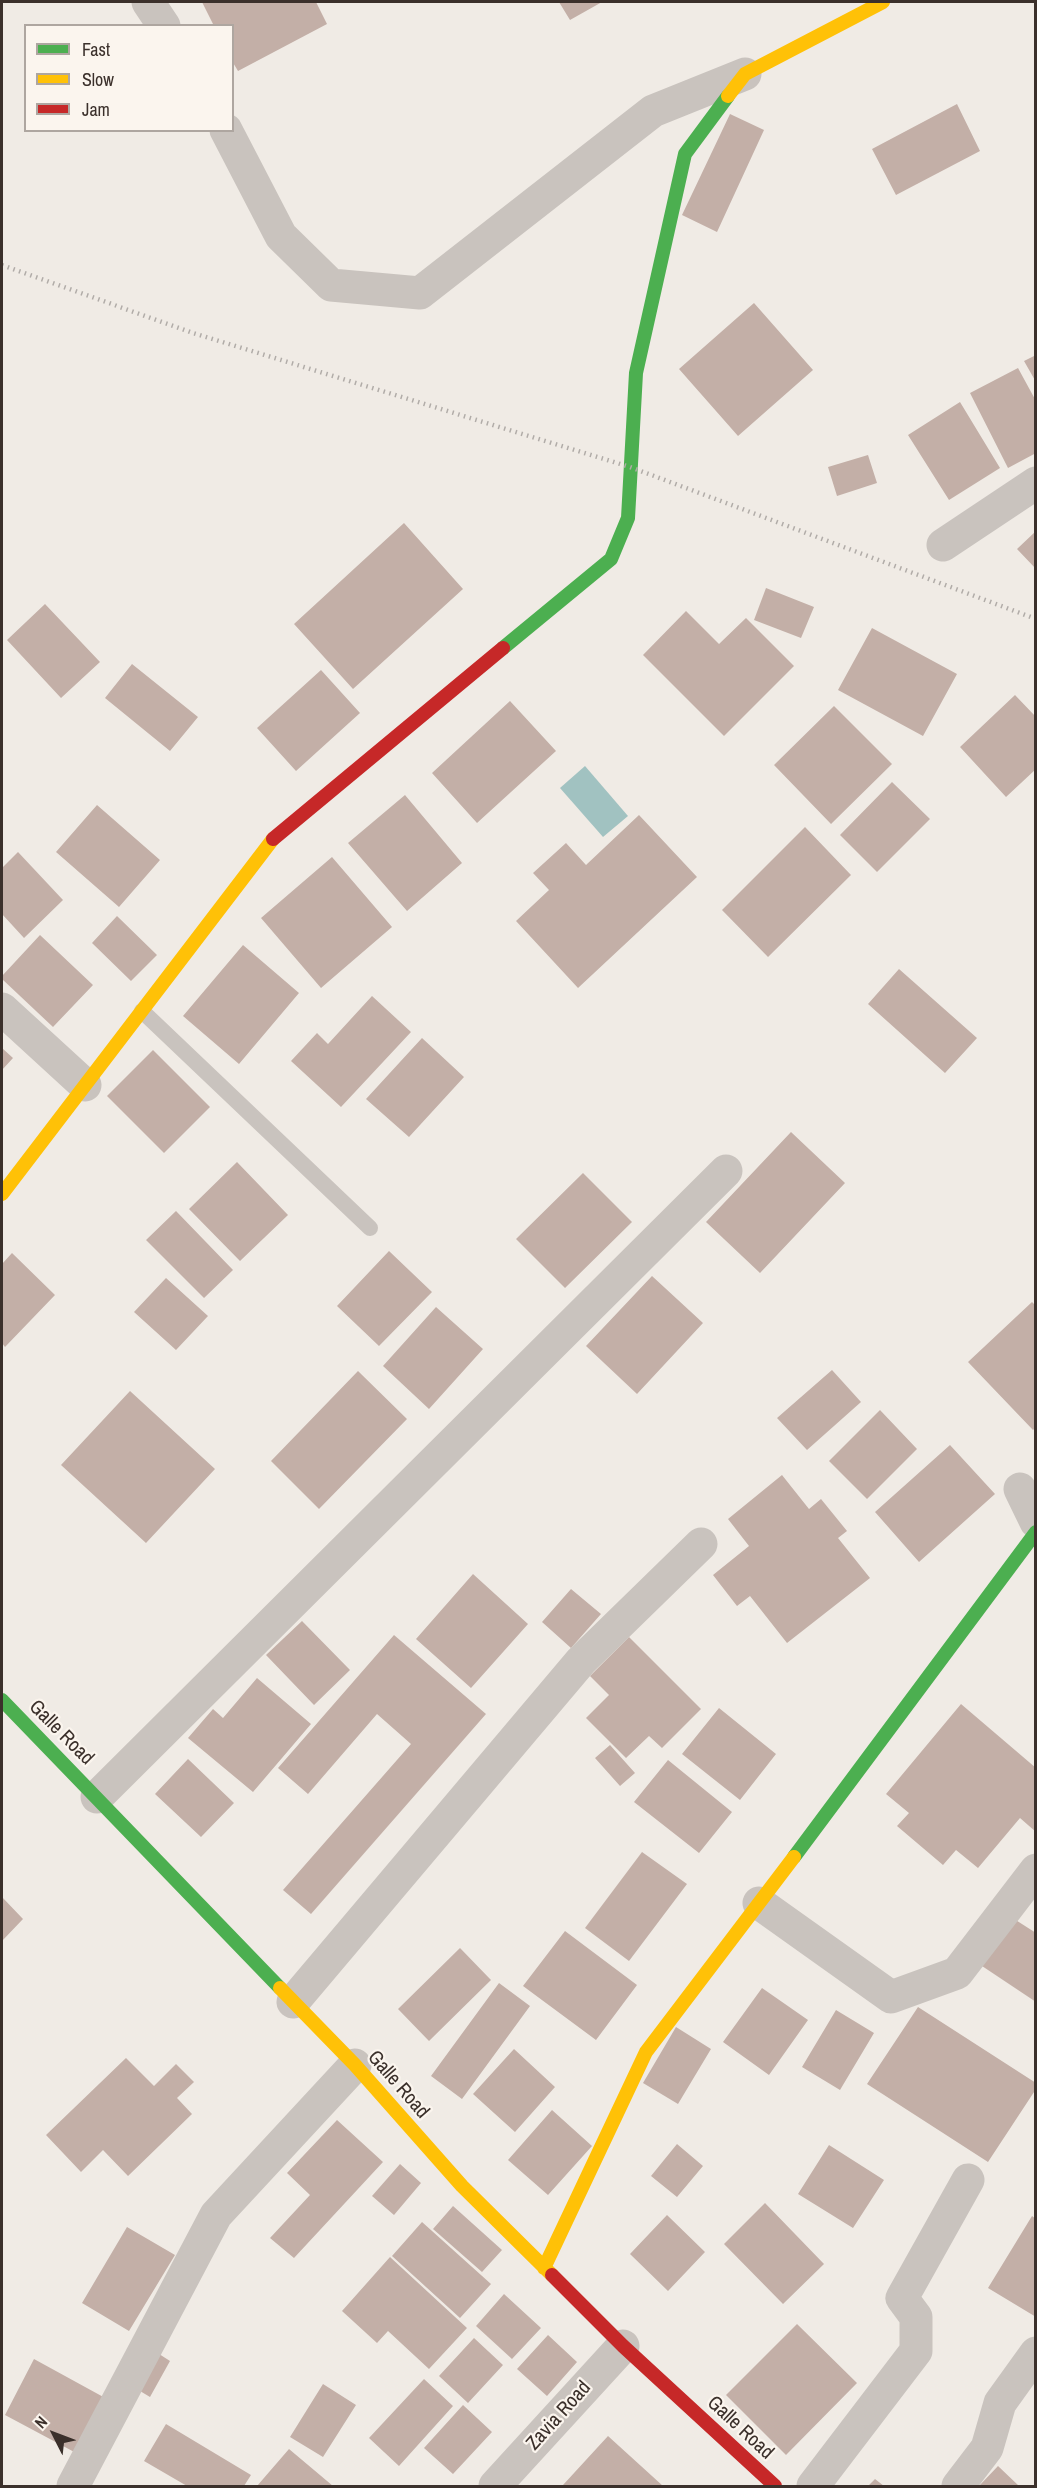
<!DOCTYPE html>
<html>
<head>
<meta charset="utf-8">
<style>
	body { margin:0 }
	#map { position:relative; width:1037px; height:2488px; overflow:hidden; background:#f0ebe5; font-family:"Archivo Narrow",sans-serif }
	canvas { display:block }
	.frame { position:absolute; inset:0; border:3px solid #3b302b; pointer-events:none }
	.legend { position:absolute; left:24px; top:24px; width:210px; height:108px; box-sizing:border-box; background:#fbf5ee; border:2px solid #aea6a0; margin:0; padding:8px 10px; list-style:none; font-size:18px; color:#3b302b }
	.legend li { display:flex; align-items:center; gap:12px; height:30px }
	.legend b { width:30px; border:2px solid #aea6a0 }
	.north { position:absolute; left:24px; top:2404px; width:60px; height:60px; -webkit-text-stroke:4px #fbf5ee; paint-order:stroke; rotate:312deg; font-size:16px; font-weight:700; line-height:24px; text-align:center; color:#3b302b }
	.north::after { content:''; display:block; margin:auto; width:21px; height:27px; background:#3b302b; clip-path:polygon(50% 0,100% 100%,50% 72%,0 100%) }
</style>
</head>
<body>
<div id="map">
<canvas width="1037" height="2488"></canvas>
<div class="frame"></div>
<ul class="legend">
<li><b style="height:8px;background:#4caf50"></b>Fast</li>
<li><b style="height:8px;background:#ffc107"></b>Slow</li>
<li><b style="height:8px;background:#c62828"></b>Jam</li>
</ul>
<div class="north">N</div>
</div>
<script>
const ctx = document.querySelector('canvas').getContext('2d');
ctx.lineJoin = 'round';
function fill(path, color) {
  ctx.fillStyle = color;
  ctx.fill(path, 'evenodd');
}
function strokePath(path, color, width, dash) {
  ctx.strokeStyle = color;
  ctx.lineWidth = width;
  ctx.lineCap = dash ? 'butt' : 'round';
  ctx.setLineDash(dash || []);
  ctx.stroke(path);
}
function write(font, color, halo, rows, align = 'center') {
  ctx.font = font + ' "Archivo Narrow",sans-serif';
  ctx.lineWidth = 4.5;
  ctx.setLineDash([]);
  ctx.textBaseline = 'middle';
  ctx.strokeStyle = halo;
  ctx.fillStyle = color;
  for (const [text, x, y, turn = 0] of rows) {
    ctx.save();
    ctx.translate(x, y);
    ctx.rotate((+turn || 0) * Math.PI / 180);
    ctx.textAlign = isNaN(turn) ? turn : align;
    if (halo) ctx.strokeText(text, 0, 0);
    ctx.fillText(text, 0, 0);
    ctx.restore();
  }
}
fill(new Path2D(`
	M585,766L628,816L603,837L560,788Z`), '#a1c2c1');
fill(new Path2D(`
	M202,2H316L327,24L238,71L232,61V26H214Z
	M559,2H602L570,20Z
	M957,104L980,151L896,195L872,149Z
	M730,114L764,130L717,232L682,215Z
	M754,303L813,370L738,436L679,369Z
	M1036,355V382L1024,361Z
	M1018,368L1036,401V453L1008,468L970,393Z
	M960,402L1000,468L949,500L908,435Z
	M868,455L877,483L837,496L828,467Z
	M404,523L463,589L353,689L294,624Z
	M1036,531V569L1017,549Z
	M766,588L814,607L801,638L754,620Z
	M45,604L100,662L61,698L7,640Z
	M686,611L719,644L746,618L794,666L724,736L643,655Z
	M872,628L957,674L923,736L838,690Z
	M132,664L198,717L170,751L105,698Z
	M321,670L360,713L296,771L257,728Z
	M1015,695L1036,717V769L1006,797L960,747Z
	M510,701L556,751L477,823L432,773Z
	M834,706L892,764L831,824L774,765Z
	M892,782L930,819L877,872L840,835Z
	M405,795L462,863L407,911L348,843Z
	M97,805L160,860L119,907L56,852Z
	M639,815L697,877L578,988L516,921L549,890L533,873L566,843L586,865Z
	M805,827L851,875L768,957L722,910Z
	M18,852L63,900L24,938L2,914V868Z
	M332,857L392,927L321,988L261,918Z
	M117,916L157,955L131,981L92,943Z
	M40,935L93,985L53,1027L2,979V976Z
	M243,945L299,993L239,1064L183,1016Z
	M899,969L977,1038L945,1073L868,1004Z
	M372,996L411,1032L341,1107L291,1061L317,1033L328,1044Z
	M422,1038L464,1077L409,1137L366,1099Z
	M2,1048L13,1058L2,1070Z
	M153,1050L210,1107L164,1153L107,1096Z
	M791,1132L845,1183L760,1273L706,1222Z
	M237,1162L288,1215L240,1261L189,1209Z
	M583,1173L632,1222L565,1288L516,1239Z
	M176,1211L233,1270L204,1298L146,1240Z
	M389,1251L432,1292L379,1346L337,1306Z
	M12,1253L55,1295L5,1347L2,1343V1264Z
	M652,1276L703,1323L637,1394L586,1346Z
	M166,1278L208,1316L176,1350L134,1312Z
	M1032,1302L1036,1306V1427L1033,1430L968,1362Z
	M436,1307L483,1349L429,1409L383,1366Z
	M832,1370L861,1402L807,1450L777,1418Z
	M358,1371L407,1419L319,1509L271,1461Z
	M130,1391L215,1469L146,1543L61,1465Z
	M880,1410L917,1449L867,1499L829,1461Z
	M950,1445L995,1494L919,1562L875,1512Z
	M782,1475L809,1509L821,1499L847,1531L838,1538L870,1578L787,1643L750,1596L737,1606L713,1575L749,1546L728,1519Z
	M473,1574L528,1624L471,1688L416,1639Z
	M571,1589L601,1614L571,1648L542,1622Z
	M302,1621L350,1670L314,1705L266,1655Z
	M394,1635L486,1714L311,1914L283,1890L411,1744L377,1714L308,1794L278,1768Z
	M629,1637L701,1709L662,1748L649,1736L626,1758L586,1718L609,1695L590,1676Z
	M257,1678L311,1724L253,1792L188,1738L213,1709L223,1718Z
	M961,1704L1036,1768V1832L1020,1818L978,1868L956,1850L943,1865L897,1826L909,1813L886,1794Z
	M719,1708L776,1754L740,1800L682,1754Z
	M610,1745L635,1773L620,1786L595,1758Z
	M188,1759L234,1803L201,1837L155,1794Z
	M668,1760L732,1812L699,1853L634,1802Z
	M642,1852L687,1884L629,1961L585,1928Z
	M2,1897L23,1919L2,1941Z
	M1011,1917L1036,1933V2002L979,1964Z
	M565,1931L637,1985L596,2040L523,1986Z
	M460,1948L491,1980L429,2041L398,2009Z
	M499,1983L530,2006L462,2099L431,2076Z
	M762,1988L808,2020L769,2075L723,2042Z
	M918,2007L1036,2083V2089L988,2162L867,2084Z
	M836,2010L874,2033L840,2090L802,2067Z
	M676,2027L711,2049L678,2104L643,2083Z
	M514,2049L555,2087L515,2132L473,2094Z
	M126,2058L154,2086L176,2064L194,2082L177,2098L192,2114L128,2176L103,2150L81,2172L46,2135Z
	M552,2110L592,2146L548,2195L508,2160Z
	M337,2120L383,2162L294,2258L270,2238L310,2195L287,2173Z
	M677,2144L703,2166L677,2197L651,2176Z
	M829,2145L884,2180L853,2228L798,2194Z
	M400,2164L421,2183L394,2215L372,2196Z
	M765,2203L824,2264L783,2304L724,2244Z
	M453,2206L502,2250L482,2272L433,2229Z
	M667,2215L705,2252L668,2291L630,2254Z
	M1032,2216L1036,2219V2317L988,2288Z
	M422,2222L491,2284L460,2318L392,2256Z
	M127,2227L175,2255L129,2331L82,2303Z
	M390,2257L467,2328L429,2369L388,2331L377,2343L342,2311Z
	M504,2294L541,2328L512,2359L476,2326Z
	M797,2324L857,2383L786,2455L726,2395Z
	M548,2335L577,2362L547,2396L517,2369Z
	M474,2338L503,2365L468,2403L439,2376Z
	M156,2352L170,2361L150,2397L135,2388Z
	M34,2359L107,2399L78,2454L5,2415Z
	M424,2379L453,2406L399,2466L369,2438Z
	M323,2384L356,2405L323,2457L290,2437Z
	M463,2405L492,2432L453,2474L424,2448Z
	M166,2424L251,2475L244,2486H187L144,2461Z
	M608,2436L663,2486H565L563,2485Z
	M289,2449L333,2486H257Z
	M998,2466L1019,2486H979Z
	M875,2479L884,2486H868Z`), '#c3afa7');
strokePath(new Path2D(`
	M142,1011L370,1228`), '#c9c3be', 16);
strokePath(new Path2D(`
	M148,2L164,26
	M226,130L281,236L331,285L420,293L653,111L745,74
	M943,545L1036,483
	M2,1009L85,1085
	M1020,1489L1036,1522
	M97,1797L726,1171
	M759,1903L891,1997L957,1973L1036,1870
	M293,2002L581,1661L701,1544
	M73,2486L216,2215L355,2065
	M495,2486L623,2346
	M813,2486L916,2351V2317L902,2298L968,2180
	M958,2486L987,2448L1000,2403L1036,2353`), '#c9c3be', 33);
strokePath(new Path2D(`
	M503,648L611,559L628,518L636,373L685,154L728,96
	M2,1700L280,1988
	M794,1857L1036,1532`), '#4caf50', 14);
strokePath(new Path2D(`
	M728,96L745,74L883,2
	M2,1194L273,839
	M280,1988L355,2065L462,2186L552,2275
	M544,2268L646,2052L794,1857`), '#ffc107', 14);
strokePath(new Path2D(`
	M273,839L503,648
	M552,2275L623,2346L775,2486`), '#c62828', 14);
strokePath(new Path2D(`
	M2,265L193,333L630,467L1036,619`), '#b1aca8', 4.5, [1.5, 4.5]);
write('20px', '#3b302b', '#fbf5ee', [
	["Galle Road",61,1733,45],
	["Galle Road",398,2085,49],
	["Zavia Road",559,2416,-48],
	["Galle Road",740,2428,43]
]);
</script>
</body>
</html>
